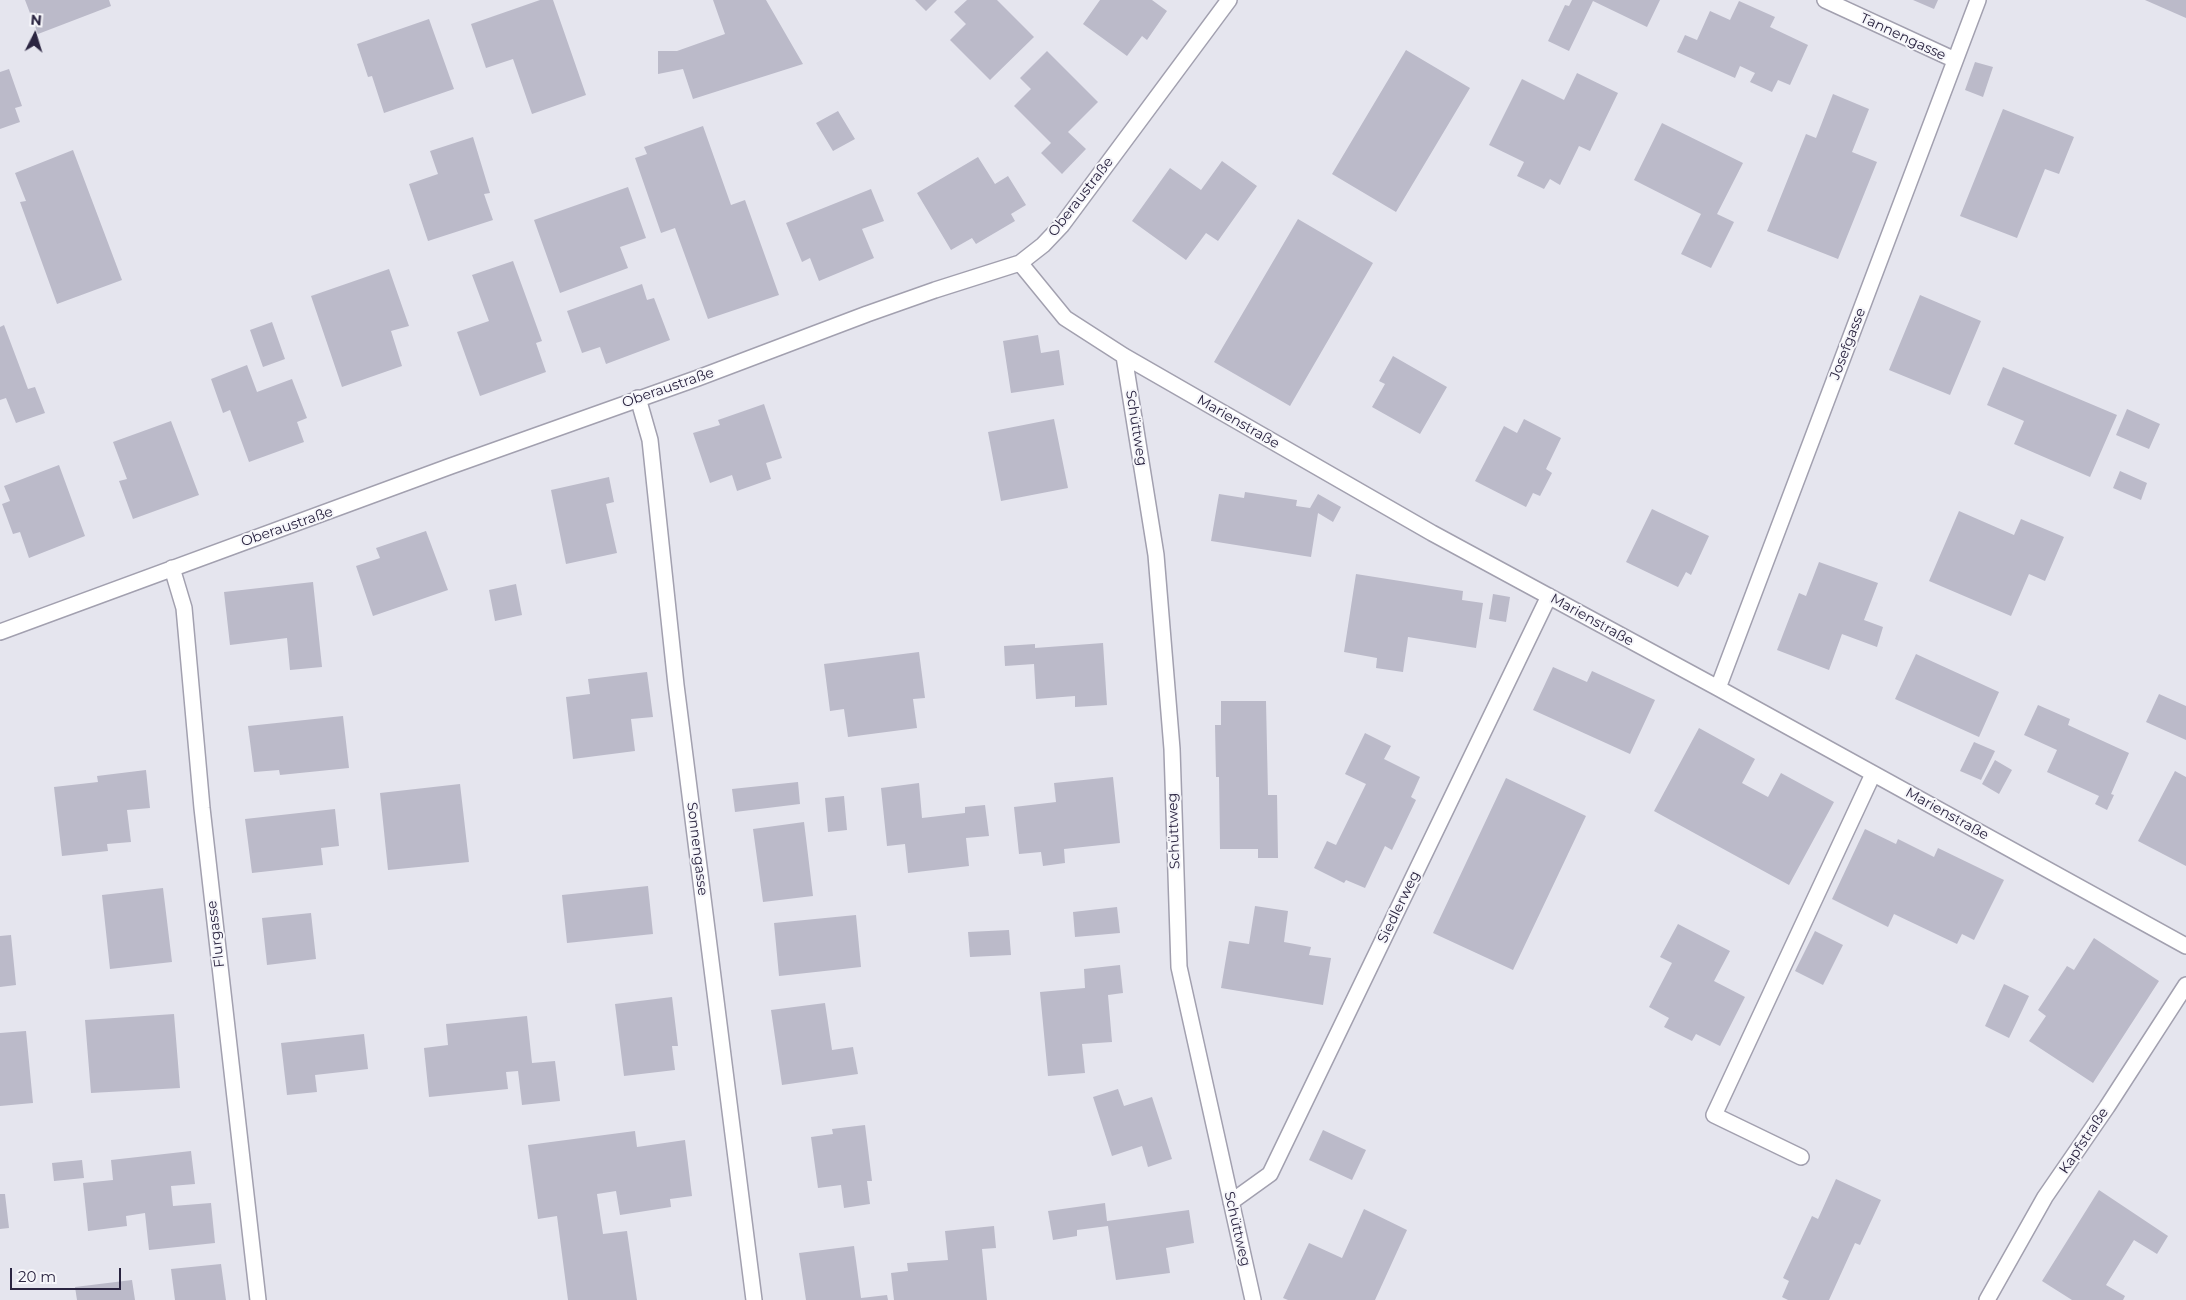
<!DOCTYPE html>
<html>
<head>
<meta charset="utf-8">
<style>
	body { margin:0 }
	#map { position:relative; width:2186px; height:1300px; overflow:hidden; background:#e5e5ee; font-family:Montserrat,sans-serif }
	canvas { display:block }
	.north { position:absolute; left:10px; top:10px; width:50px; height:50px; -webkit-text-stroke:4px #f6f6fa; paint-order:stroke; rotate:5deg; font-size:14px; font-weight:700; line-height:20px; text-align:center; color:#2a2440 }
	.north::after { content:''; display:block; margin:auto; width:18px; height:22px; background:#2a2440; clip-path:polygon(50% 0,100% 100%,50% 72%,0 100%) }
	.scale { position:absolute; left:10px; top:1268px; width:111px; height:22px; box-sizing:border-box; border:2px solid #2a2440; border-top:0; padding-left:6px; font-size:15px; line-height:18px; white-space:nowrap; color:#2a2440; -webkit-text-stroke:4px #f6f6fa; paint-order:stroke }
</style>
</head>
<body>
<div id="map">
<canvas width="2186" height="1300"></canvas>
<div class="north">N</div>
<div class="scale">20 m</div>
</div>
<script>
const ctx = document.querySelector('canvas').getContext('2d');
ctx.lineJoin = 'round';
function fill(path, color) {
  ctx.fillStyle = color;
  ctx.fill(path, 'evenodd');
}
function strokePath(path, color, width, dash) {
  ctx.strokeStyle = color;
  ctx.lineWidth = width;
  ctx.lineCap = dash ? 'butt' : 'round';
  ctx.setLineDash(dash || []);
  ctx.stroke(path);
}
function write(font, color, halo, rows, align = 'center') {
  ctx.font = font + ' Montserrat,sans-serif';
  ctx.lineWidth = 4;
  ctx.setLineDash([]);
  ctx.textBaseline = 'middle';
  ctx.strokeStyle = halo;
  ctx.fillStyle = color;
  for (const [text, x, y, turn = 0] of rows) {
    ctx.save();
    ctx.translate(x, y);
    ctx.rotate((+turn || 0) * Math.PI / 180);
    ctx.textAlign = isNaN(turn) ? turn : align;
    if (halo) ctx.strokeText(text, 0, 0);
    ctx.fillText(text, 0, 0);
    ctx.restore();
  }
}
fill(new Path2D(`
	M25,0H109L111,6L38,34Z
	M540,0H553L586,95L532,114L513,59L486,68L471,24Z
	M713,0H766L803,64L693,99L683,69L658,74V51H677L725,34Z
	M915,0H937L926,11Z
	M967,0H997L1034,37L990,80L950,40L966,24L954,12Z
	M1100,0H1152L1167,11L1147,40L1142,36L1127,56L1083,24Z
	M1572,0H1660L1647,27L1593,1L1569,51L1548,41L1565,5L1569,6Z
	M1913,0H1938L1934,9Z
	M2145,0H2186V18Z
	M1739,1L1775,17L1770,27L1808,45L1790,85L1778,80L1772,92L1750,82L1755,73L1740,66L1735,78L1677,52L1685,35L1697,40L1710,11L1730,20Z
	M429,19L454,89L384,113L372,76L368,77L357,44Z
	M1406,50L1470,88L1396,212L1332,174Z
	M1047,51L1098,102L1068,132L1086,149L1062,174L1041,153L1051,143L1014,106L1031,89L1020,78Z
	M1975,62L1993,67L1983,97L1965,90Z
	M9,69L22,106L15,108L20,122L0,129V72Z
	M1577,73L1618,93L1590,151L1579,146L1560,185L1550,179L1544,189L1517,176L1524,162L1489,145L1522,79L1564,100Z
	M1833,94L1869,109L1852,152L1877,162L1838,259L1767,231L1806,134L1816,138Z
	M2003,109L2074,137L2059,174L2045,169L2017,238L1960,216Z
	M838,111L855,139L833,151L816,123Z
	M1662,123L1743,163L1717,214L1734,222L1711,268L1681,254L1701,214L1634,180Z
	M703,126L731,205L745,200L779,295L708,319L675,228L661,233L635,158L647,154L644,147Z
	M473,137L490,193L484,194L493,220L428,241L409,184L438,174L430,151Z
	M73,150L122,280L57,304L20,202L26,201L15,173Z
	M978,157L995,184L1008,176L1026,205L1011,214L1015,221L976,244L972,238L951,250L917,193Z
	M1222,161L1257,186L1218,241L1206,233L1186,260L1132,221L1170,168L1201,190Z
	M628,187L646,238L620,247L628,268L560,293L534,220Z
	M871,189L884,221L862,229L874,258L819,281L810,258L802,262L786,223Z
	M1298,219L1373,263L1290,406L1214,362Z
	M513,261L542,341L536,343L546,372L480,396L457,332L489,321L472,275Z
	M389,269L409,326L391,331L402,366L342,387L311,296Z
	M642,284L647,300L654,298L670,340L606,364L600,347L582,353L567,311Z
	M1920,295L1981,321L1950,395L1889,370Z
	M272,322L285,359L263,367L250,330Z
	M4,325L28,389L35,387L45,413L16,423L6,398L0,400V327Z
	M1038,335L1041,353L1059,350L1064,385L1011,393L1003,341Z
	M1393,356L1447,387L1420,434L1372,407L1385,384L1379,381Z
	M247,365L257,392L292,379L307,418L297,422L304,442L249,462L230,410L223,413L211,379Z
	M2003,367L2117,415L2090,477L2014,444L2024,421L1987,405Z
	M764,404L782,458L766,463L771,479L737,491L732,475L710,483L693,433L720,425L718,420Z
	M2127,409L2160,424L2149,449L2116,435Z
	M1054,419L1068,488L1001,501L988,432Z
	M1524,419L1561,438L1546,469L1552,473L1540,496L1533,493L1526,507L1475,481L1504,426L1517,433Z
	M171,421L199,495L133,519L119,481L127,479L113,442Z
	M59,465L85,536L29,558L20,532L13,534L2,504L10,501L4,486Z
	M2120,471L2147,483L2141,500L2113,488Z
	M609,477L614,502L606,504L617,553L566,564L551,490Z
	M1245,492L1297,500L1296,506L1310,508L1318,494L1341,507L1333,522L1318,513L1311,557L1211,541L1219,494L1244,498Z
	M1652,509L1709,536L1691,575L1686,572L1678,587L1626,562Z
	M1959,511L2014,535L2021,519L2064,537L2045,581L2029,574L2011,616L1929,581Z
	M426,531L448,590L373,616L356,566L380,558L376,548Z
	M1819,562L1878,583L1864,620L1883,627L1877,647L1842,634L1829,670L1777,650L1799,593L1806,596Z
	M1356,574L1463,591L1462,600L1483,603L1476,648L1408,637L1403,672L1376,668L1377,658L1344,652Z
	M313,582L322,667L290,670L287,638L230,645L224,592Z
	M516,584L522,615L495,621L489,590Z
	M1493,594L1510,597L1506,622L1489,619Z
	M1103,643L1107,705L1075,707V696L1036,699L1034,664L1005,666L1004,646L1035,644V648Z
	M919,652L925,698L913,699L917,728L848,737L844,709L830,711L824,664Z
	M1916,654L1999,692L1979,737L1895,699Z
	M1553,667L1587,682L1592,671L1655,700L1630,754L1533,710Z
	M647,672L653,717L631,719L635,751L573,759L566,697L590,694L588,679Z
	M2159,694L2186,706V740L2146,722Z
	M1221,701H1266L1268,795H1277L1278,858H1258V849H1220L1219,777H1216L1215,725H1221Z
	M2038,705L2070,719L2068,725L2129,753L2111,794L2114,795L2107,810L2095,804L2099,796L2047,772L2057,750L2024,735Z
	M343,716L349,768L280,775L279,770L254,772L248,726Z
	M1699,728L1755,759L1742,783L1768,797L1781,773L1834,802L1789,885L1654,811Z
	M1365,733L1391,746L1384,759L1420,777L1411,797L1416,800L1392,850L1385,846L1365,888L1346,880L1344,883L1314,868L1327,841L1336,845L1366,784L1345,774Z
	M1974,742L1995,751L1981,780L1960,771Z
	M1995,760L2012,770L1999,794L1982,784Z
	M146,770L150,808L127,810L131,842L107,844L108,851L62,856L54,787L98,782L97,776Z
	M2175,771L2186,777V866L2138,841Z
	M1113,777L1120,843L1064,849L1065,863L1043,866L1041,852L1019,854L1014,807L1056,802L1054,783Z
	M1506,778L1586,816L1513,970L1433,933Z
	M798,782L800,804L735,812L732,789Z
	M919,783L922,818L965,813V807L985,805L989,836L966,838L969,866L908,873L905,844L887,846L881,788Z
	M460,784L469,862L388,870L380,793Z
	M844,796L847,830L828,832L825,798Z
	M335,809L339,846L321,848L323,865L252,873L245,819Z
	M804,822L813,896L763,902L753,829Z
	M1865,829L1896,844L1898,839L1934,857L1938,848L2004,880L1974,940L1962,934L1957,944L1894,914L1888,927L1832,899Z
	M648,886L653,934L567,943L562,895Z
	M163,888L172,962L110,969L102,895Z
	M1255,906L1288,911L1284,942L1311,947L1309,955L1331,958L1323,1005L1221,988L1229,941L1249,944Z
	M1117,907L1120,933L1075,937L1073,912Z
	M311,913L316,959L267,965L262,918Z
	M856,915L861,967L779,976L774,923Z
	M1678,924L1730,951L1714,981L1745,997L1720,1046L1696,1034L1692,1041L1664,1027L1669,1018L1649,1007L1672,963L1660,957Z
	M1009,930L1011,955L970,957L968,932Z
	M1815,931L1843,945L1823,985L1795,971Z
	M11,935L16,985L0,987V936Z
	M2094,938L2159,981L2093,1083L2029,1041L2046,1016L2038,1010L2067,966L2074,970Z
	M1120,965L1123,993L1108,995L1112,1042L1082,1044L1085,1073L1048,1076L1040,992L1085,988L1084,969Z
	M2004,984L2029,996L2009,1038L1985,1026Z
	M672,997L678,1046H672L675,1070L624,1076L615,1004Z
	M825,1003L832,1050L853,1047L858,1074L782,1085L771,1010Z
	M174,1014L180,1088L91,1093L85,1020Z
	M527,1016L532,1063L555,1061L560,1101L522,1105L518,1071L506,1072L508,1089L429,1097L424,1048L448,1045L446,1024Z
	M26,1031L33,1103L0,1106V1033Z
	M364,1034L368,1069L315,1075L317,1092L287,1095L281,1043Z
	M1118,1089L1124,1106L1152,1097L1172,1159L1148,1167L1142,1146L1112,1156L1093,1097Z
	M865,1125L872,1181H867L870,1204L844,1208L841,1185L818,1188L811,1137L833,1134L832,1129Z
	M1323,1130L1366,1150L1352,1180L1309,1160Z
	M635,1131L637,1147L685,1140L692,1196L670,1199L671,1207L620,1215L616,1191L597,1194L603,1234L627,1231L637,1300H568L557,1216L538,1219L528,1145Z
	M191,1151L195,1184L171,1186L173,1206L211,1203L215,1243L149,1250L145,1213L126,1216L127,1226L88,1231L83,1183L113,1180L111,1160Z
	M82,1160L84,1178L54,1181L52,1163Z
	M1836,1179L1881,1200L1860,1245L1855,1243L1829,1300H1788L1782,1297L1789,1281L1783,1278L1812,1216L1818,1219Z
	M2099,1190L2168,1236L2157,1254L2134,1240L2106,1285L2125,1296L2123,1300H2072L2042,1281Z
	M0,1194H5L9,1228L0,1229Z
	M1105,1203L1107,1221L1189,1210L1194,1243L1166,1248L1170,1273L1116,1280L1108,1226L1077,1230V1236L1053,1240L1048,1211Z
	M1364,1209L1407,1230L1375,1300H1288L1283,1298L1309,1243L1342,1258Z
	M994,1226L996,1248L982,1249L987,1300H894L891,1273L908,1271L907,1263L948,1260L945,1231Z
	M854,1246L861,1298L887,1295L888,1300H806L799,1253Z
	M221,1264L226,1300H175L171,1269Z
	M132,1280L135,1300H77L75,1287Z`), '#bbbac9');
const minor = new Path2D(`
	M1825,0L1955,60
	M1020,263L1065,318L1124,356L1432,533L1718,688L2186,946
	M1124,356L1156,555L1172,749L1179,967L1253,1300
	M638,398L650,440L676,685L754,1300
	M172,568L184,608L202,808L258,1300
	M0,632L451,466L698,378L867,314L935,290L1020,263L1043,245L1062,225L1229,0
	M1718,688L1978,0
	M1801,1157L1714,1115L1873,774
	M1231,1202L1270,1174L1549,596
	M1987,1300L2045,1197L2107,1107L2186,985`);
strokePath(minor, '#a2a0af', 18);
strokePath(minor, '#fff', 15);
write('14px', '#2a2440', '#f6f6fa', [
	["Tannengasse",1903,37,25],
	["Oberaustraße",1081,197,-52],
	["Josefgasse",1848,344,-69],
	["Oberaustraße",668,388,-19],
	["Marienstraße",1238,422,30],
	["Schüttweg",1136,428,81],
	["Oberaustraße",287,527,-19],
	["Marienstraße",1592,620,29],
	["Marienstraße",1947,814,29],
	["Schüttweg",1174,831,-92],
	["Sonnengasse",697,849,83],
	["Siedlerweg",1399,907,-64],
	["Flurgasse",216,934,-97],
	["Kapfstraße",2084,1141,-56],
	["Schüttweg",1237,1229,77]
]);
</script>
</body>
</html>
